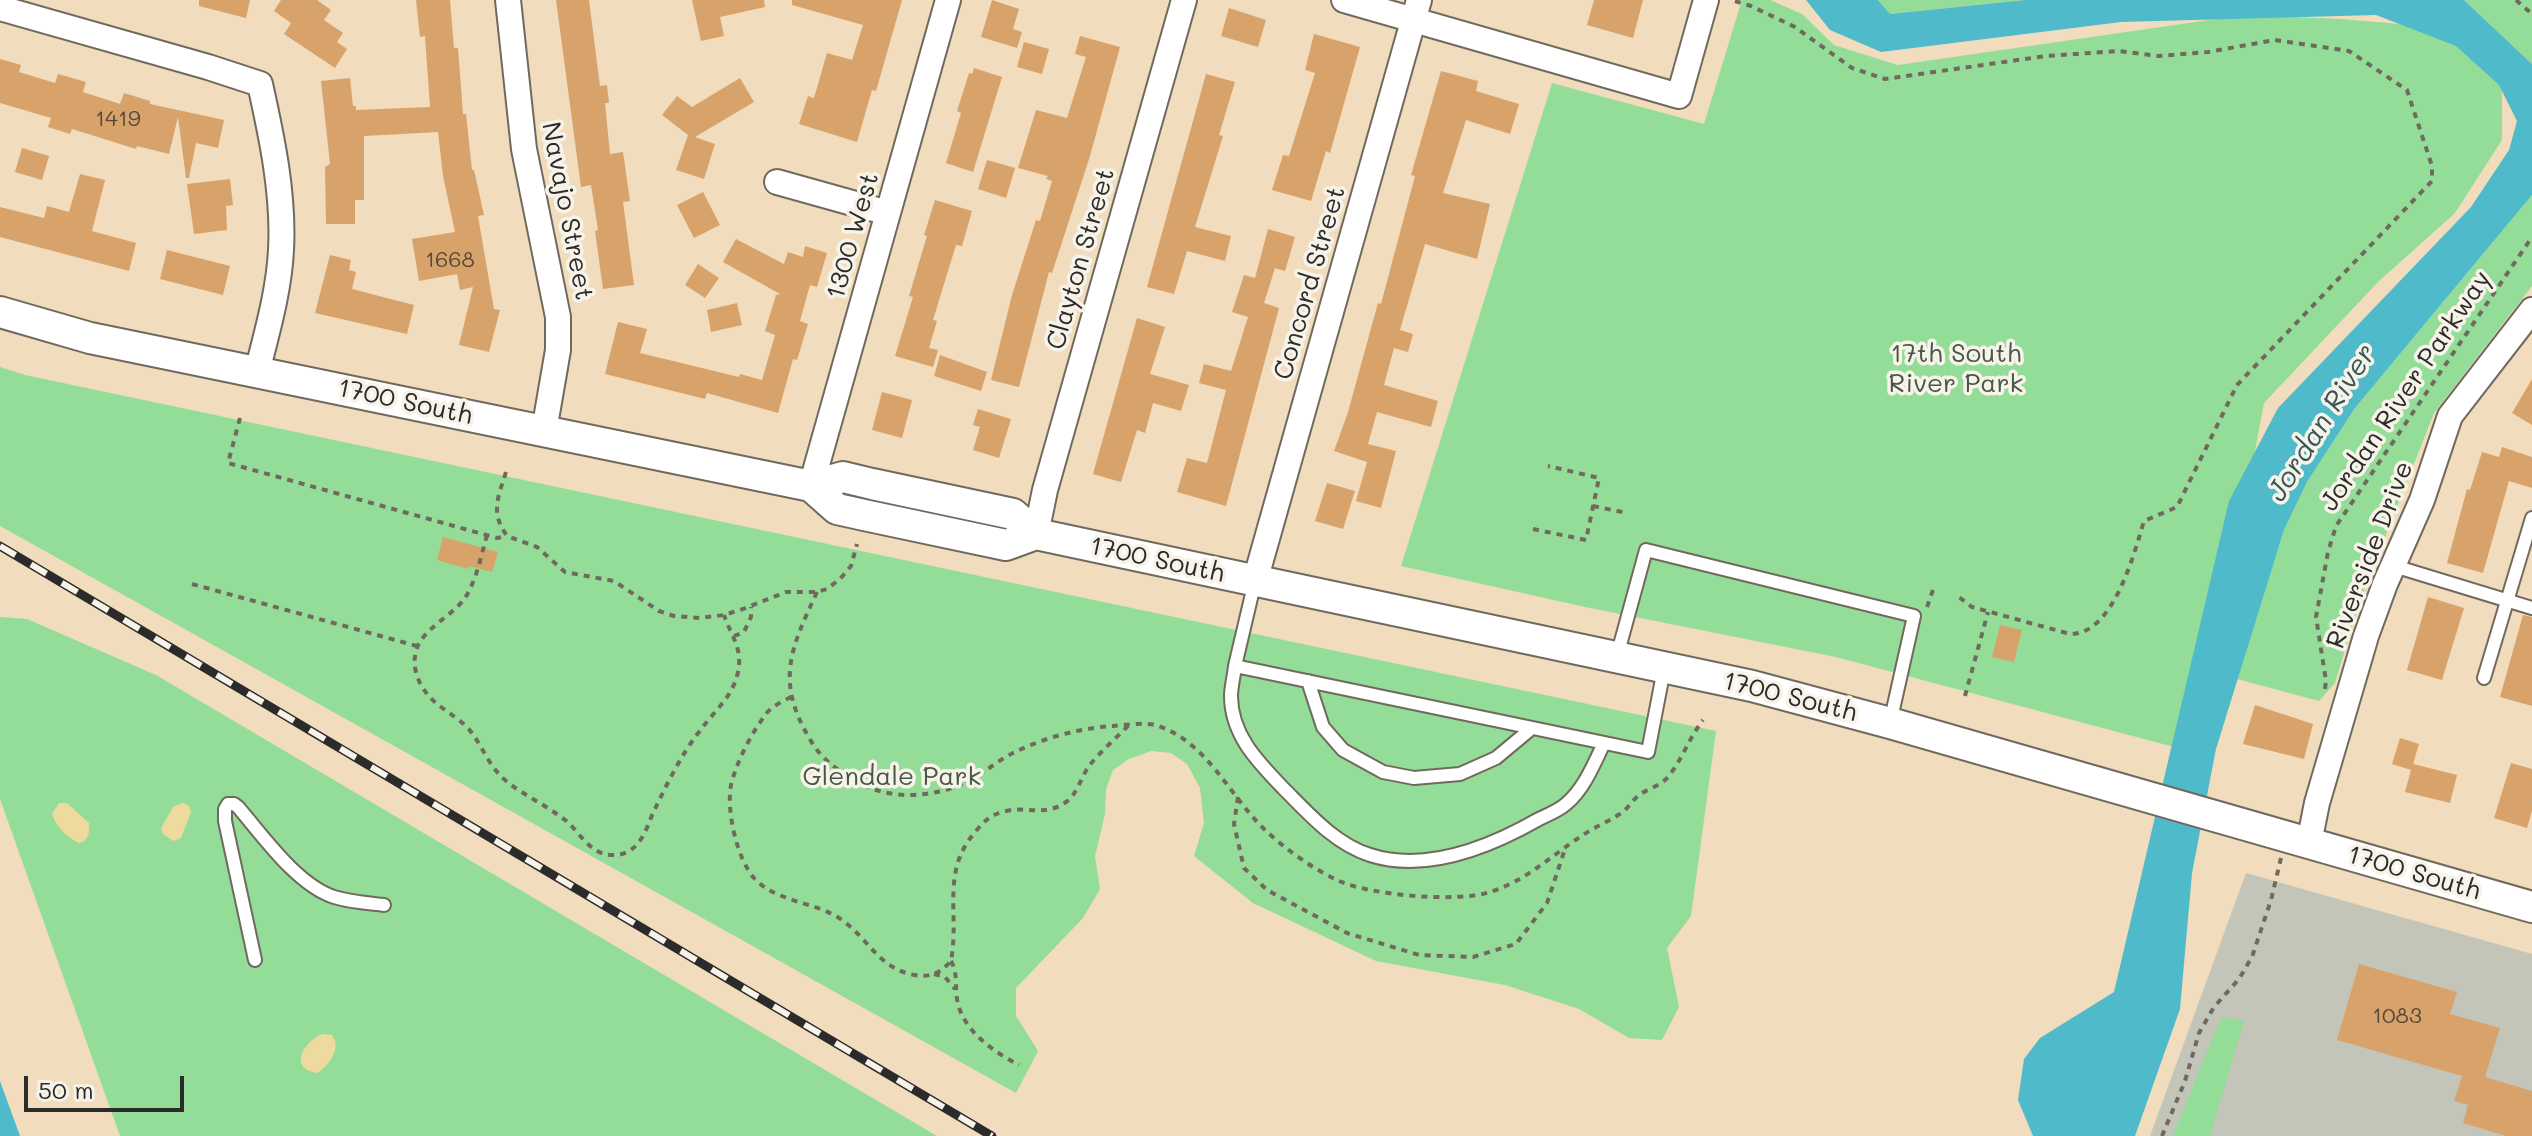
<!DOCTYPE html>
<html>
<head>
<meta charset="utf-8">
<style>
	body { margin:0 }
	#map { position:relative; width:2532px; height:1136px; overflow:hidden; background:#f1dcbd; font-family:Mali,sans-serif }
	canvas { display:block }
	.scale { position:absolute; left:24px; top:1076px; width:160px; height:36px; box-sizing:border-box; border:4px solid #2b2b2b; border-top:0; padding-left:10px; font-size:24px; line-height:28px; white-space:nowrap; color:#2b2b2b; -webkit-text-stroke:6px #f7f3e8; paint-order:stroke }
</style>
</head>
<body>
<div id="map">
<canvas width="2532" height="1136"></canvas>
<div class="scale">50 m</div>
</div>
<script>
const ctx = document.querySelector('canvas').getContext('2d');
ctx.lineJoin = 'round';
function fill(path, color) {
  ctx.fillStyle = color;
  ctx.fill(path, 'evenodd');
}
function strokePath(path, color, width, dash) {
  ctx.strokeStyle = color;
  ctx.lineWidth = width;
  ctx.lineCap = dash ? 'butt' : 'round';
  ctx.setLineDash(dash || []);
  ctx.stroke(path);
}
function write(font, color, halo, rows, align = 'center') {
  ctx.font = font + ' Mali,sans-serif';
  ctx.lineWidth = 7;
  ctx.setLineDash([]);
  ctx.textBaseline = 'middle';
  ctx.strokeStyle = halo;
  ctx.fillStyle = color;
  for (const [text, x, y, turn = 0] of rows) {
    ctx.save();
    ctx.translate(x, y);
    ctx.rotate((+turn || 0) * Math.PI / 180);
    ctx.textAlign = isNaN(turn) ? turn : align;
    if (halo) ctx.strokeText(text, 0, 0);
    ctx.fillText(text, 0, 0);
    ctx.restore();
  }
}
fill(new Path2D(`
	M2246,873L2532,954V1136H2150Z`), '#c4c5b9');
fill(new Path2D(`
	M1742,0H1770L1802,14L1834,45L1898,65L2244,15L2341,19L2435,27L2486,61L2502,89V140L2455,213L2378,282L2264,403L2249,483L2174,747L1836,657L1585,607L1401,566L1552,83L1704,124Z
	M1878,0H2025L1890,14Z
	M2464,0H2532V64Z
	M2532,195V286L2434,413L2359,603L2335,683L2319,701L2237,679L2284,530L2307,482L2355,408Z
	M0,367L25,375L1716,731L1691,916L1667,948L1679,1007L1662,1040L1629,1038L1579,1009L1505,985L1376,961L1253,903L1194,856L1204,823L1200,788L1187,764L1171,753L1151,751L1129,759L1113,770L1106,789L1105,814L1095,856L1100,889L1083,918L1016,988V1016L1038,1051L1016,1093L0,526Z
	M0,617L27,619L156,675L937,1136H120L0,799Z
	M2222,1017L2244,1021L2210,1136H2172C2191,1097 2203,1056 2222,1017Z`), '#94dd98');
fill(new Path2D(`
	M59,803H67L89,823C89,833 90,840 79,843C67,837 56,827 52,814Z
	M183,803L189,806L191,812L181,838L173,841L163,834L161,828L173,807Z
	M323,1034L332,1035C342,1049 329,1065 317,1073C287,1068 305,1040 323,1034Z`), '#eeda9e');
fill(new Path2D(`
	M1806,0H1878L1890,14L2025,0H2464L2532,64V195L2355,408L2307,482L2284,530L2216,749L2192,873L2180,1009L2135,1136H2033L2018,1100L2024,1059L2040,1038L2114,992L2229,501L2278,408L2471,207L2509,150L2517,121L2499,85L2456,46L2376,15L2121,22L1881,52L1830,30Z
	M0,1081L20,1136H0Z`), '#4fbbca');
fill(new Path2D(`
	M199,0H250L246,18L199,6Z
	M281,0H317L331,10L324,20L343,33L337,42L347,49L335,68L284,34L291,23L274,11Z
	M416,0H450L454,48H458L463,114H466L472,170H474L484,215L478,216L494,309L500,310L489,352L459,345L473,287L460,290L457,274L419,281L412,239L455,232L443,176L438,132L364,136V200H355V224H326L325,167L330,164L321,81L350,78L353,106H356V110L430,107L425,36L420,37Z
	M556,0H589L600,86L607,85L609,103H605L610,154L623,152L630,201L623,202L634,285L603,289L595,231L598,230L591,185L581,187Z
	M692,0H764L765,7L720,17L724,36L701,41Z
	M792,0H902L876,91L872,90L857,142L799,124L808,96L814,98L827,53L852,60L863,25L792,5Z
	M992,0L1019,9L1013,29L1022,32L1017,48L981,37Z
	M1594,0H1643L1633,38L1587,25Z
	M1229,8L1266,20L1258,47L1221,36Z
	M1314,34L1360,47L1330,153L1326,151L1311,201L1272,190L1283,155L1289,156L1315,73L1305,70Z
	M1080,36L1120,47L1090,156L1052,273L1049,272L1019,387L991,380L1012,295L1036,220L1040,221L1052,181L1046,179L1048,176L1018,168L1036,110L1067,118L1086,57L1075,54Z
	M1024,42L1049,49L1042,74L1017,67Z
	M0,59L21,65L19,72L55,83L58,74L86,82L83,92L120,104L124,93L150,101V104L224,120L218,148L196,143L189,178H186L178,117L169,154L137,146L136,149L72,129L70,134L48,127L51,118L0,103Z
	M974,68L1002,77L973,172L946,163L961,113L957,111L969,73L972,74Z
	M1441,71L1478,81L1476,91L1519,104L1510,134L1466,120L1443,193L1490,204L1477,259L1425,244L1400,330L1413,334L1408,352L1394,348L1384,385L1438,401L1431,427L1377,412L1368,444L1396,451L1381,508L1356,501L1367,462L1334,451L1348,412L1378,303L1381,304L1415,176L1411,175Z
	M1206,74L1235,82L1219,135L1223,136L1195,227L1231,236L1225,261L1187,251L1174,294L1147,287Z
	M740,78L754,102L695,137L715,144L704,179L676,170L688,135L662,115L677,96L692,107Z
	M22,148L49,156L42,180L15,172Z
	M987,160L1015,168L1006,198L978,189Z
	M80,174L105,180L92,231L136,243L129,271L0,237V207L44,218L47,206L69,212Z
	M230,179L233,205L226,206L227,230L194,234L187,184Z
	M703,192L720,225L694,238L677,205Z
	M935,200L972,211L962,246L956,245L933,320L937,321L929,348L938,350L933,367L895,356L913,297L909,296L927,236L924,235Z
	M1268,229L1295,237L1285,271L1275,268L1264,303L1279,308L1226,506L1177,492L1187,458L1207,463L1226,390L1199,383L1204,364L1231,371L1248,317L1232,312L1244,275L1255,278Z
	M736,239L784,264L788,252L803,257L805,246L827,253L817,287L810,285L800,321L808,324L797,360L793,359L778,413L707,393L705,399L605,374L618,322L647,329L640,353L739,377L740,374L762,380L775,335L765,331L776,295L780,294L723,262Z
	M167,250L230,266L223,295L160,279Z
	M330,255L351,260L349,270L356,272L352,289L414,305L407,334L315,313Z
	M698,264L719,278L705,298L685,285Z
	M737,303L742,325L711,332L707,310Z
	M1137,318L1165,327L1150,374L1189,385L1181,411L1153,403L1145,433L1137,430L1121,482L1093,474Z
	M940,355L987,372L981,391L934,376Z
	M2532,379V425L2512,413Z
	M882,392L912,400L902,438L872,430Z
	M978,409L1011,419L999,458L973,450L980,427L973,425Z
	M2502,447L2532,457V488L2509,481L2483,573L2447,563L2467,489L2470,490L2482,452L2499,457Z
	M1327,483L1355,491L1343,529L1315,521Z
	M443,537L498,552L492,572L469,566L468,569L437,560Z
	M2428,597L2464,608L2442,680L2407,670Z
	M2523,615L2532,617V706L2500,697Z
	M2000,625L2022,630L2014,662L1992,657Z
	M2255,705L2313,724L2304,759L2243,744Z
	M2400,738L2419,744L2413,764L2457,775L2450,803L2405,792L2411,770L2392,764Z
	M2511,763L2532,769V811L2527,828L2494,818Z
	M2359,964L2457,992L2450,1014L2500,1028L2485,1077L2532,1091V1136H2506L2463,1123L2468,1105L2454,1101L2462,1076L2337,1040Z`), '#d8a36a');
const service = new Path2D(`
	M2394,566L2532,608
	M1255,581L1235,666L1648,752L1664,669
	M1617,656L1646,550L1914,616L1890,723
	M1235,666C1234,676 1231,687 1231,696C1231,735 1258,762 1284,789C1309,814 1335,844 1370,855C1426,873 1490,847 1539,819C1547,815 1558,811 1566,804C1584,789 1594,764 1604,743
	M2484,678L2532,518
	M1308,681L1323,727L1343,750L1383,772L1414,778L1460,774L1496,758L1532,728
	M255,960L225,821V809L228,804H234L238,807C263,836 297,885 334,897C350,902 367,903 384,905`);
const minor = new Path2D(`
	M508,0L524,149L558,317V350L544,431
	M1344,0L1679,96L1706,0
	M0,8L208,67L260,84C272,138 284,195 281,250C279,291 267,332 257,372
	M777,182L888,213
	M811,486L948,0
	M1036,534L1045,490L1184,0
	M1255,581L1419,0
	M2309,843L2317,803L2366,636L2385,584L2422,500L2450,416L2532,310`);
const tertiary = new Path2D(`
	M0,312L90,338L811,486L843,477L872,484L1013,514L1036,534L1752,686L1890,723L2532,907
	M811,486L837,509L864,515L1006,545L1036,534`);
strokePath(service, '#70695e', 16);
strokePath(minor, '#70695e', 28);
strokePath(tertiary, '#70695e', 34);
strokePath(new Path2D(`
	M2516,0L2532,14
	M1735,1L1751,6L1795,27L1852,68L1885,79L2046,56L2118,51L2159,56L2208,52L2275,40L2349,51L2407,90L2432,166V181L2237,385L2177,507L2144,521C2134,554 2113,635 2070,634L1972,607L1955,594
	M240,418L228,463L497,538L507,536
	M506,472C498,498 490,512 507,536L537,547L565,572L614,581L659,611L674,616L700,618L724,615L743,609L786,592H817L827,589L840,579L851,566L857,544
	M1593,506L1627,513
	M1533,529L1586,540L1599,478L1548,466
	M487,535C481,556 477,579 465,598C451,618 418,630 415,656C413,668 418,682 425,691C434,705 453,714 466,726C482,743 486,763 505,780C523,795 546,805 565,820C580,832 590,855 612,855C622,856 632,851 638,843C646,834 649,821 654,811C667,784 681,755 699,732C714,711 733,697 738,672C743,648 731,636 724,615
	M192,584L417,646
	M817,592C790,650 775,682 811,741C820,757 835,768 850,778C886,801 929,799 967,782C983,774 997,761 1013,753C1043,738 1080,728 1113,726C1126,725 1143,722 1155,725C1206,740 1229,795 1264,829C1285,849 1313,869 1339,881C1371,895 1456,903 1490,892C1526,881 1552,855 1583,835C1596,826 1613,820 1625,810C1631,804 1635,797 1642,793C1651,788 1661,785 1668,777C1682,760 1689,738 1703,720
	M1927,607L1934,587
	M734,636L744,632L751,617V607
	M2325,689L2326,681L2316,617L2328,552L2336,526L2532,237
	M1965,696L1988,612
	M791,697C783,701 772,706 766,714C752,732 736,763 731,785C726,810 737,859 754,878C777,903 815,901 842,920C869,939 878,968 914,975C930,978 940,973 951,961C960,912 940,872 976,831C985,820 992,814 1006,811C1028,806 1045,817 1066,802C1077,795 1081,777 1089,766C1100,752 1115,739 1128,726
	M1238,797L1234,824L1244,868L1267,890L1347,933L1419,955L1473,957L1516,944L1547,903L1565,849
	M951,961C959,975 954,989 958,1004C965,1032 994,1052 1019,1065
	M934,974L945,977L955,989
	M2162,1136L2185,1081L2199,1033L2214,1007L2239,979L2252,957L2271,900L2281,858`), '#70695e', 4, [6, 6]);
strokePath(service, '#fff', 12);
strokePath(minor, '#fff', 24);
strokePath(tertiary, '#fff', 30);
const rail = new Path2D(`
	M0,546L992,1136`);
strokePath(rail, '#2b2b2b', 9);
strokePath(rail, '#f7f3e8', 6, [18]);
write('22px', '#56493b', null, [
	["1419",118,119],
	["1668",450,260],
	["1083",2397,1016]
]);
write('26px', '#2b2b2b', '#f7f3e8', [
	["Navajo Street",567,211,79],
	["1300 West",853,236,-74],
	["Clayton Street",1081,259,-74],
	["Concord Street",1310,283,-74],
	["Jordan River Parkway",2406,391,-56],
	["1700 South",405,402,12],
	["Riverside Drive",2370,555,-69],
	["1700 South",1157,560,12],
	["1700 South",1790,697,14],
	["1700 South",2414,873,16]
]);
write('26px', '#455846', '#f7f3e8', [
	["17th South",1956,354],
	["River Park",1956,384],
	["Glendale Park",892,777]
]);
write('italic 28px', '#36565b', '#f7f3e8', [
	["Jordan River",2322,423,-58]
]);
</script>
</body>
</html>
